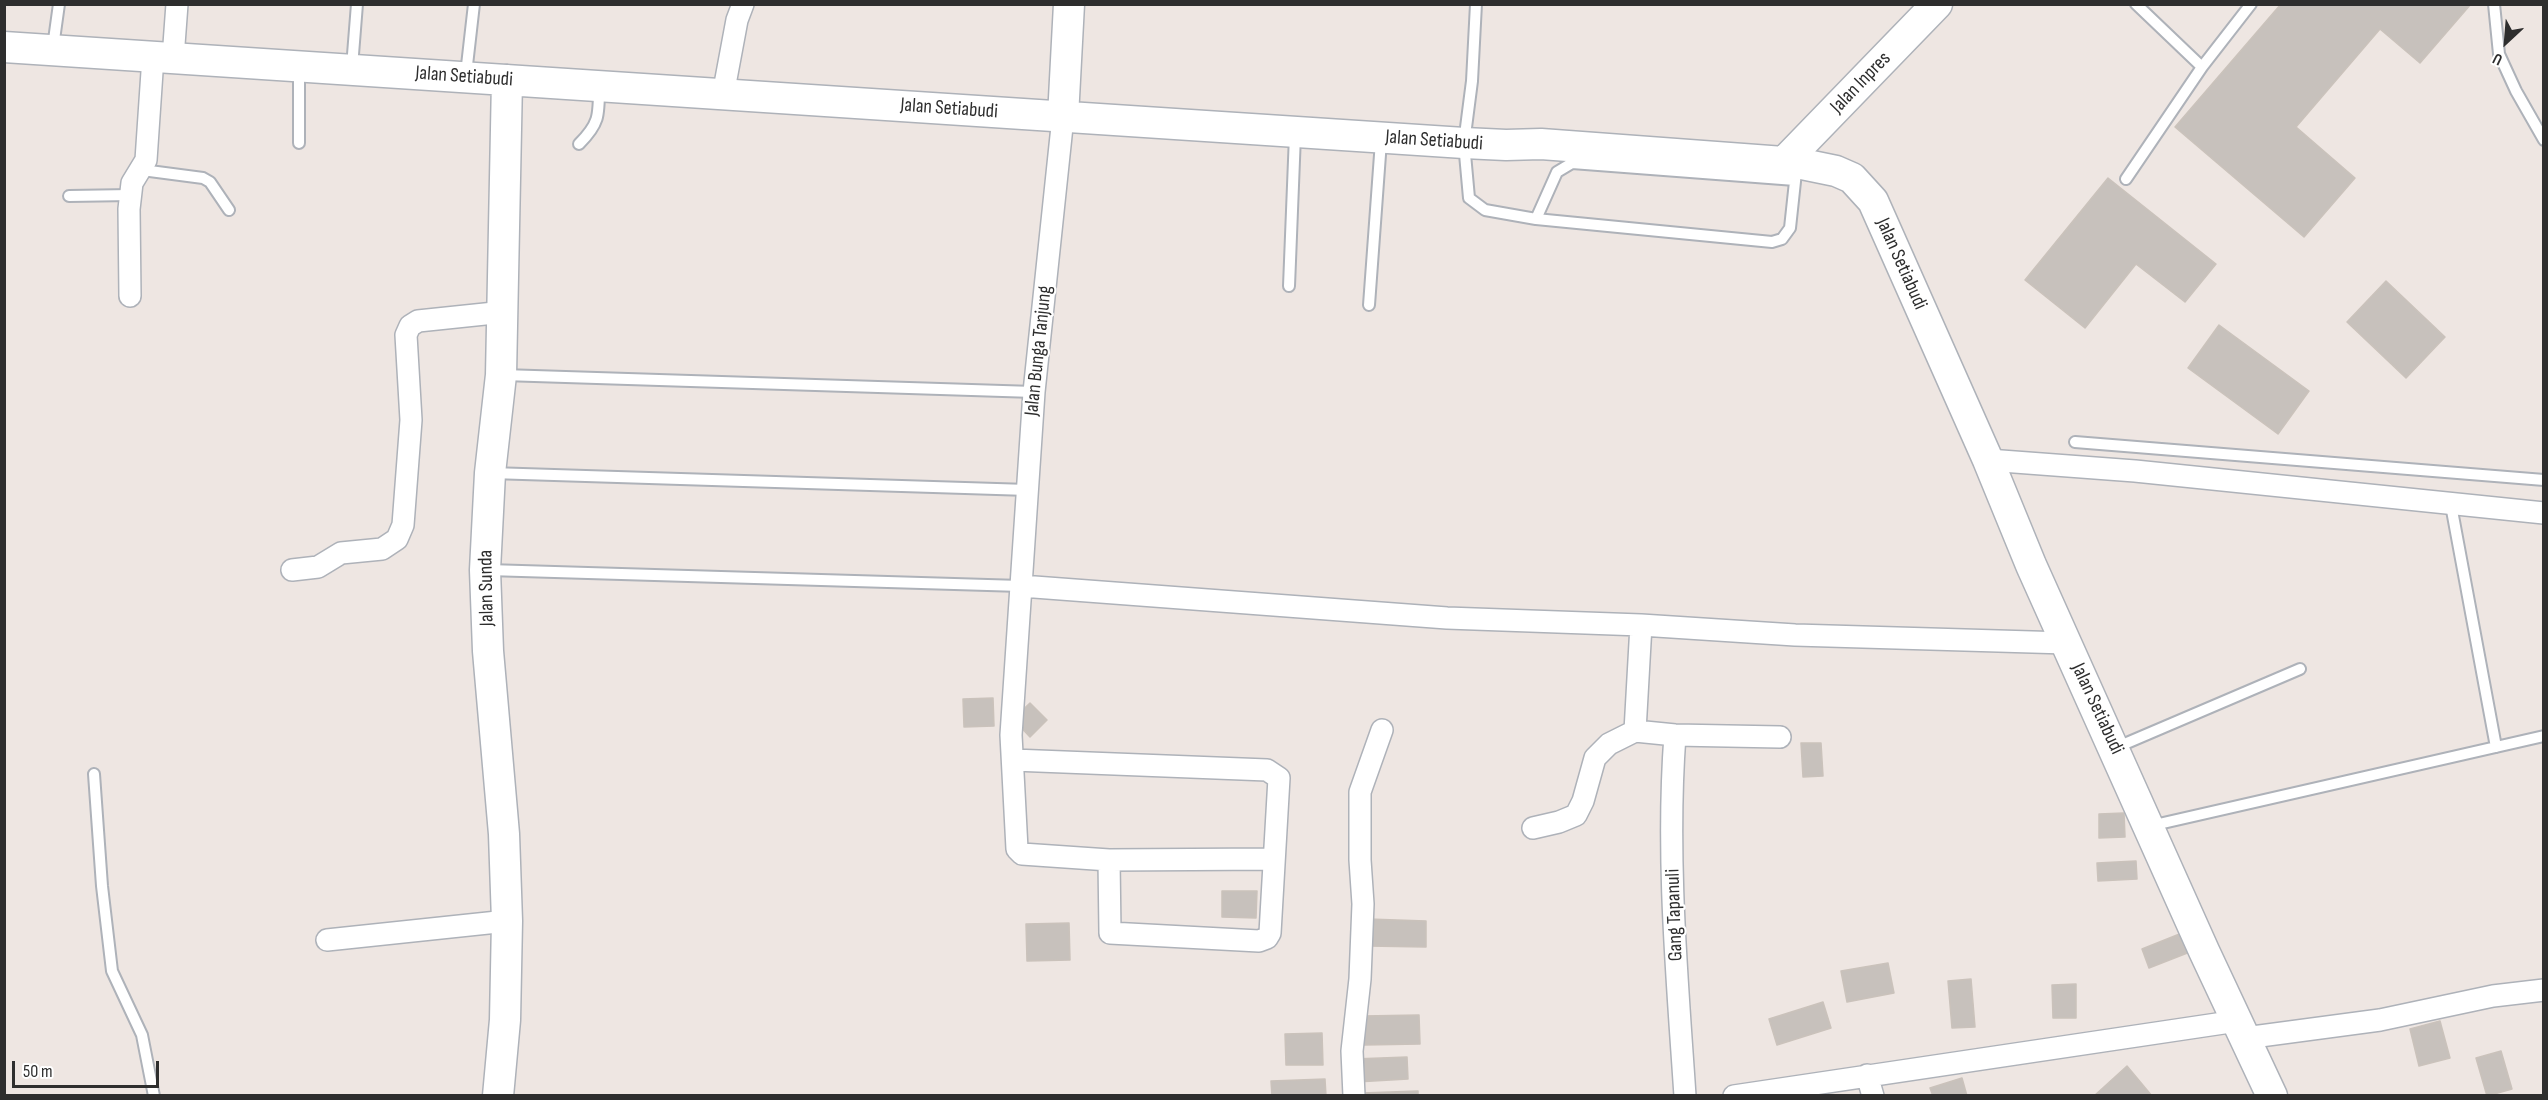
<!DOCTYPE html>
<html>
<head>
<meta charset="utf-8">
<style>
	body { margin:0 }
	#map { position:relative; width:2548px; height:1100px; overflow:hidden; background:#eee6e2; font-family:"Sofia Sans Condensed",sans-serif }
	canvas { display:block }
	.frame { position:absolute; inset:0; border:6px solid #2e2e2e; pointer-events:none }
	.north { position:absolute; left:2476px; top:12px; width:60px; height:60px; -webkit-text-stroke:4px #fff; paint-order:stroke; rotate:206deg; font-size:16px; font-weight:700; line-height:24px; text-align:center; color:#2e2e2e }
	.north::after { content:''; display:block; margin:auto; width:21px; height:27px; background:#2e2e2e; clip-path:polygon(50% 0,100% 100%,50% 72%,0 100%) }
	.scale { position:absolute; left:12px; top:1061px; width:147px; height:27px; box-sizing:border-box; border:3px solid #2e2e2e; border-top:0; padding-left:8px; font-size:18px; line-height:21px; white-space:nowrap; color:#2e2e2e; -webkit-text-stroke:4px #fff; paint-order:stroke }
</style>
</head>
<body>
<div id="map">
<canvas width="2548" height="1100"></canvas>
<div class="frame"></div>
<div class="north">U</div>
<div class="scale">50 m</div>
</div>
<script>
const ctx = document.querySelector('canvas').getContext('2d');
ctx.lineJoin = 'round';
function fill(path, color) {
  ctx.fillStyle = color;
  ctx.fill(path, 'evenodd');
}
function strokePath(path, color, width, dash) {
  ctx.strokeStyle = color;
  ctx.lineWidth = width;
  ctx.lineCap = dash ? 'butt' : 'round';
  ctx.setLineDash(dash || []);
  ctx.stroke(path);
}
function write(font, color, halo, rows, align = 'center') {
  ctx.font = font + ' "Sofia Sans Condensed",sans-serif';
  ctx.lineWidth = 4.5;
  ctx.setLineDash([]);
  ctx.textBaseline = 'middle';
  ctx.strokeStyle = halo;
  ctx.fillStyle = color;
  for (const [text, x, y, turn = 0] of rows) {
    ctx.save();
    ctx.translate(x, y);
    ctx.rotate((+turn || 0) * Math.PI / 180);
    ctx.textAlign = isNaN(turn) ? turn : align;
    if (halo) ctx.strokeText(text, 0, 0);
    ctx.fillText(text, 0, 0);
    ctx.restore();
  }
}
const building = new Path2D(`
	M2281,4H2471L2420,63L2380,29L2296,127L2355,178L2304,237L2175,127Z
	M2108,178L2216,264L2185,302L2136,264L2085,328L2025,280Z
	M2386,281L2445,337L2406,378L2347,322Z
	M2219,325L2309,391L2278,434L2188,368Z
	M993,698L994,726L964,727L963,699Z
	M1030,703L1047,720L1030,737L1013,719Z
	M1801,743H1821L1823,776L1803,777Z
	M2124,813L2125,837L2099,838V814Z
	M2136,861L2137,879L2098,881L2097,863Z
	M1222,891H1257L1256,918L1222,917Z
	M1368,919L1426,921V947L1367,946Z
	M1069,923L1070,960L1027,961L1026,924Z
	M2187,931L2195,950L2149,968L2142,949Z
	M1888,963L1894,993L1847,1002L1841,971Z
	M1971,979L1975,1027L1952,1028L1948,981Z
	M2076,984V1018H2053L2052,985Z
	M1823,1002L1831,1028L1777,1045L1769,1019Z
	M1419,1015L1420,1044L1364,1045L1363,1016Z
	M2440,1021L2450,1058L2419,1066L2410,1029Z
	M1322,1033L1323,1065H1286L1285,1034Z
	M2501,1051L2512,1089L2487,1096L2476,1058Z
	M1407,1057L1408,1079L1356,1082L1354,1059Z
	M2127,1066L2152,1096H2094Z
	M1962,1078L1967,1096H1933L1930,1088Z
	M1325,1079L1326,1096H1272L1271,1081Z
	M1418,1091V1096H1362V1093Z`);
fill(building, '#c7c1bc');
strokePath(building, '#cac2bb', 1.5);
const lane = new Path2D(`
	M1476,4L1472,81L1464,143L1469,198L1485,210L1536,219L1772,242L1782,239L1790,228L1797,163
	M2494,4L2499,54L2516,91L2544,140
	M53,47L59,4
	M352,67L357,4
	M2202,67L2251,4
	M299,69V143
	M466,74L474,4
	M579,144C599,124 599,116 599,88
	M142,170L203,178L210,182L229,210
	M2126,179L2202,67L2136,4
	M69,196L131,195
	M1536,219L1557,172L1572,163L1795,180
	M1289,286L1295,135
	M1369,305L1381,141
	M503,375L1034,392
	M2075,442L2544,480
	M491,473L1028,490
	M2451,505L2496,747
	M488,570L1021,586
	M2115,748L2300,669
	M94,774L102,886L112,971L142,1035L154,1096
	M2150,826L2544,736`);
const street = new Path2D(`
	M173,58L177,4
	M723,95L737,20L743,4
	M1063,117L1034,392L1011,735L1017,849L1022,854L1109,860L1274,859
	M130,296L129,209L132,183L146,160L153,57
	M1988,460L2135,471L2544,513
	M292,570L318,567L341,553L382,549L397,539L403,525L411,420L406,335L410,326L418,321L504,312
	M1021,586L1447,618L1641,625L1795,635L2066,643
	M1635,731L1641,625
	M1675,735C1666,855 1677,976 1685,1096
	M1013,760L1267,770L1279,778L1270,933L1267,938L1259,941L1110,933L1109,860
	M1533,828L1559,822L1576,815L1583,801L1595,758L1609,744L1635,731L1675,735L1780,737
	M327,940L507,921
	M2245,1038L2380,1020L2493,996L2544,990
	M1867,1075L1873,1096
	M1354,1096L1352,1051L1360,979L1363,904L1360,860V792L1382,730
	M1734,1096L2237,1021`);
const secondary = new Path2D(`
	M4,47L1464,143L1506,145L1541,144L1797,163L1836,171L1852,178L1873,201L1988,460L2031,565L2204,951L2272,1096
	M1063,117L1069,4
	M1785,161L1937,4
	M498,1096L505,1020L507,921L504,834L488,651L485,570L490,473L501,375L507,80`);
strokePath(lane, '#aeb2b9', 14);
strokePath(street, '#aeb2b9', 24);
strokePath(secondary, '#aeb2b9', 33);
strokePath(lane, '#fff', 10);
strokePath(street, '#fff', 21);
strokePath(secondary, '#fff', 30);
write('20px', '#2e2e2e', '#fff', [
	["Jalan Setiabudi",464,77,4],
	["Jalan Inpres",1861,83,-46],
	["Jalan Setiabudi",949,109,4],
	["Jalan Setiabudi",1434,141,4],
	["Jalan Setiabudi",1901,264,66],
	["Jalan Bunga Tanjung",1039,351,-84],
	["Jalan Sunda",487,588,-91],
	["Jalan Setiabudi",2097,709,65],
	["Gang Tapanuli",1675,915,-92]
]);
</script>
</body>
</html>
